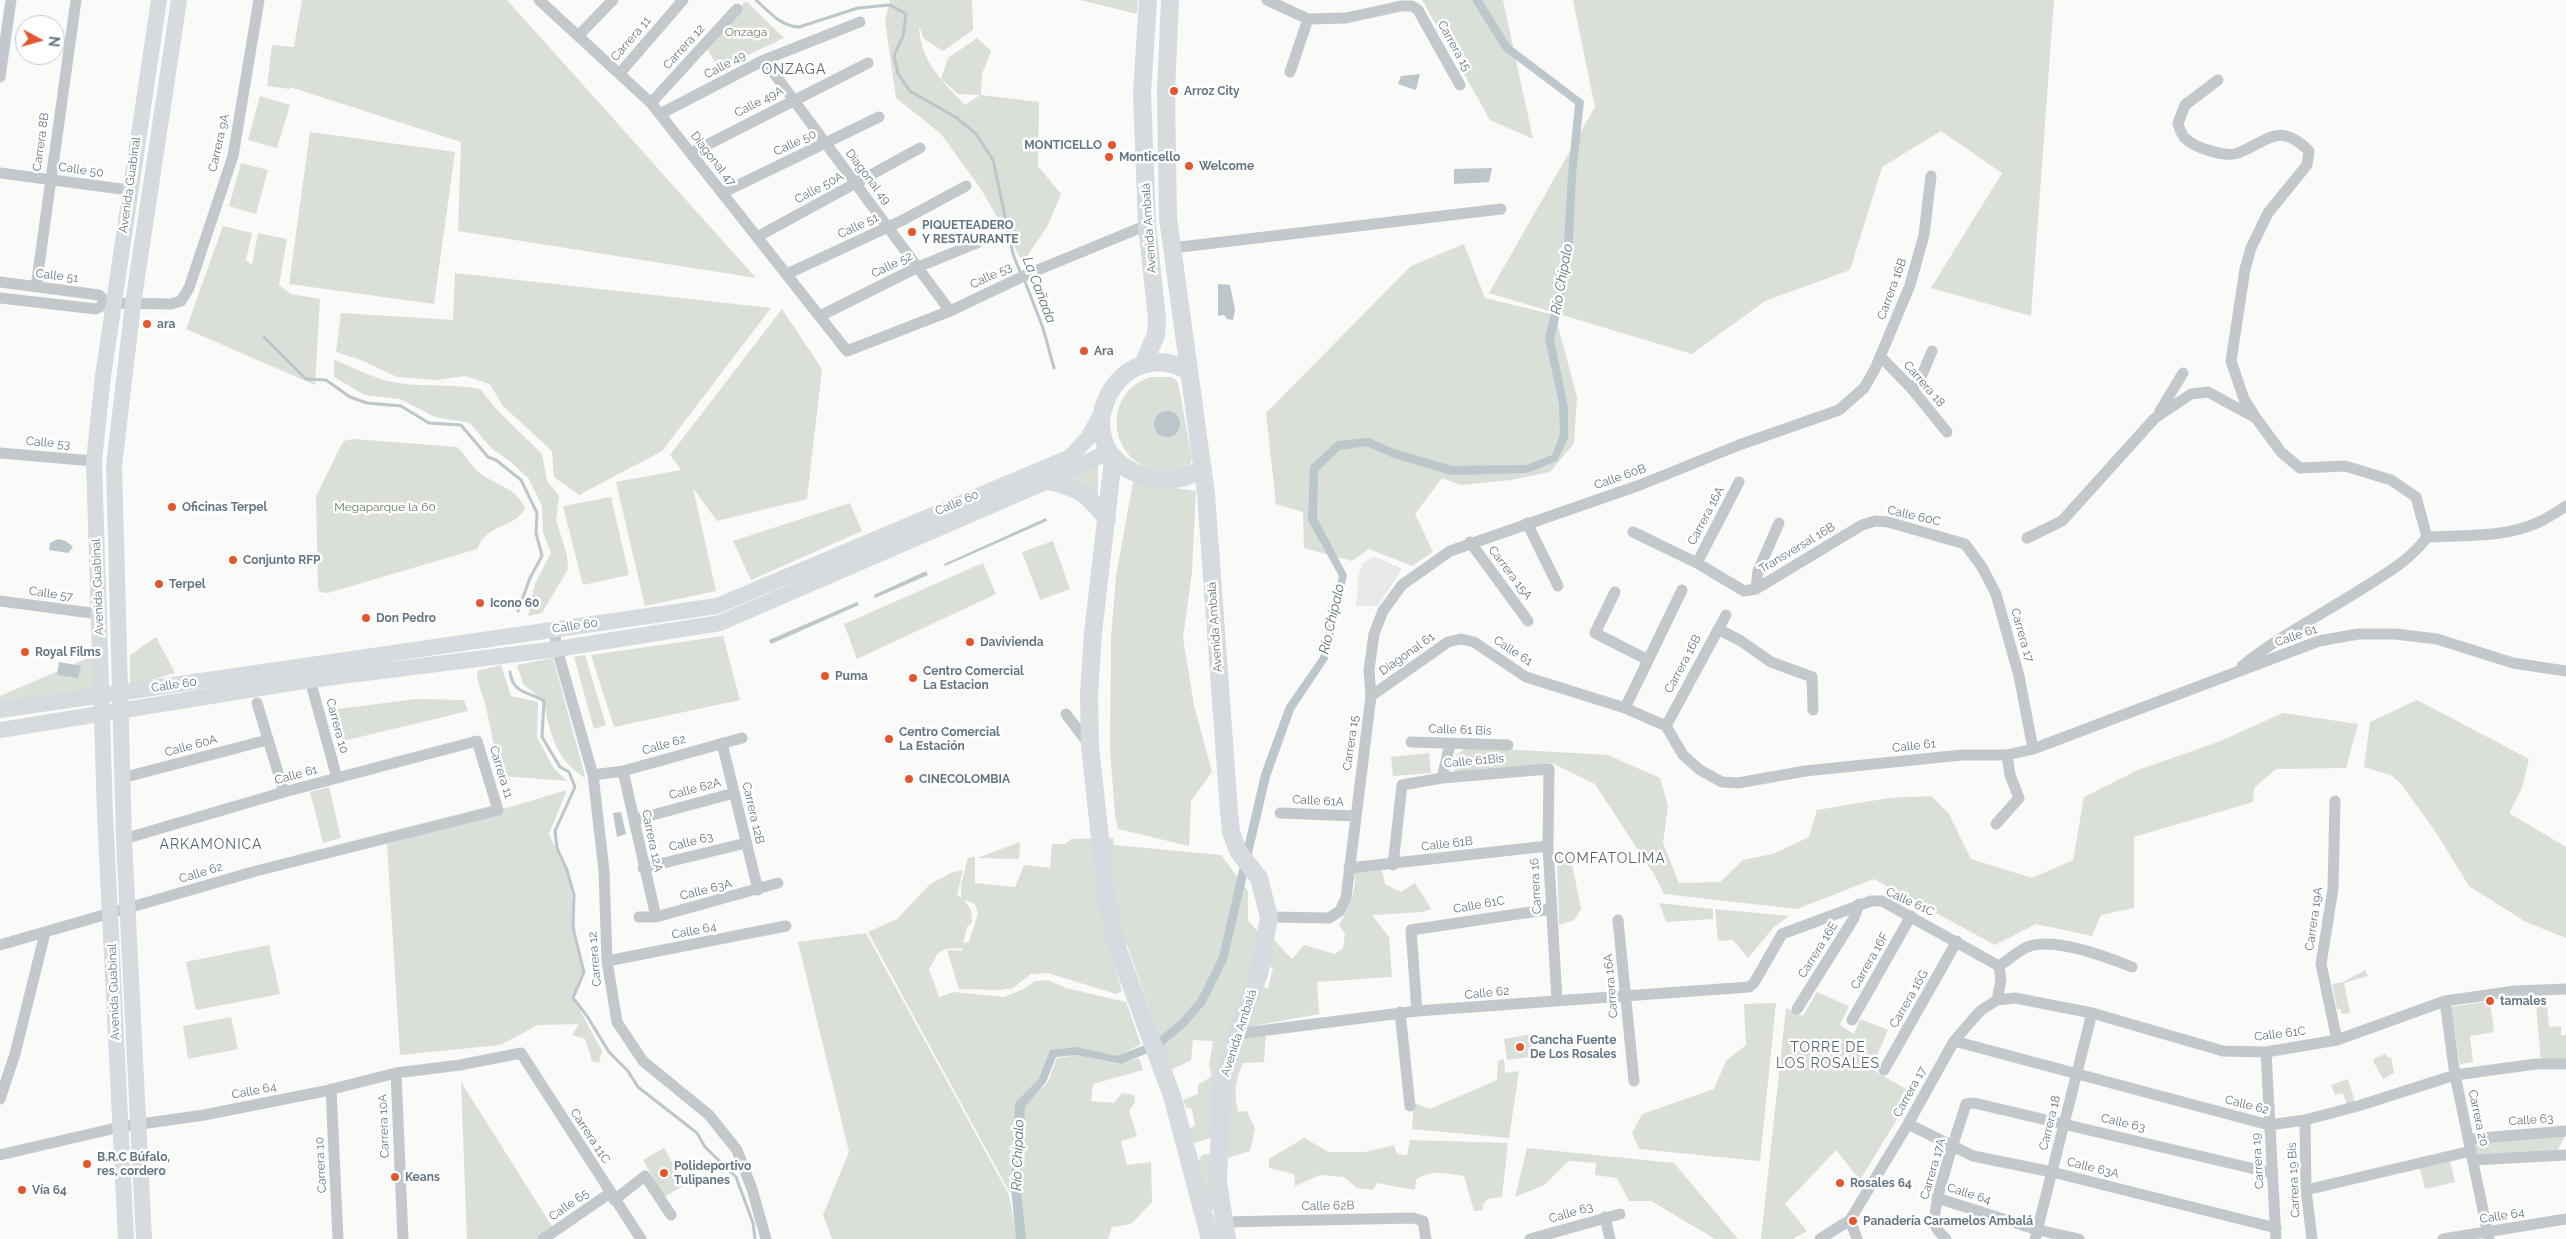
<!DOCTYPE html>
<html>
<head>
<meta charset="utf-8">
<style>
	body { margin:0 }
	#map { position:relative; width:2566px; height:1239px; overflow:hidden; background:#fafaf8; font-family:Raleway,sans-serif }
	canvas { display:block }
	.north { position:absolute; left:15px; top:15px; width:50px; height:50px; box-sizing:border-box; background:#fff; border:1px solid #c1c8cd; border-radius:50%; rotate:96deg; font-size:14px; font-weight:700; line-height:20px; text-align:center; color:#657683 }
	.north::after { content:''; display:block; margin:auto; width:18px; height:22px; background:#e4572e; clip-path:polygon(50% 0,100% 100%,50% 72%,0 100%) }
</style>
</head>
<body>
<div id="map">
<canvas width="2566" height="1239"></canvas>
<div class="north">N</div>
</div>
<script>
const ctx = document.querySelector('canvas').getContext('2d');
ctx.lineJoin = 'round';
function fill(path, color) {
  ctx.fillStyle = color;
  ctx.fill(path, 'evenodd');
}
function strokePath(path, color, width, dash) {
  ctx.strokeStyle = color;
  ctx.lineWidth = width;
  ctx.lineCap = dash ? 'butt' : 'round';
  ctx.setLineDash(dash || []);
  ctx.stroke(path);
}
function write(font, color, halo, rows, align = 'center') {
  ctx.font = font + ' Raleway,sans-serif';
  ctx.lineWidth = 5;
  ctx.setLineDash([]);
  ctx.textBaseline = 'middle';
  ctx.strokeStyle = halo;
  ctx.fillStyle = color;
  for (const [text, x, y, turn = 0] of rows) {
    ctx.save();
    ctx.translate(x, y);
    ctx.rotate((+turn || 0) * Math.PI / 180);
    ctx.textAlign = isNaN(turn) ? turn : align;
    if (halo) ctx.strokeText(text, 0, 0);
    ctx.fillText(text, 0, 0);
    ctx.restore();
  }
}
fill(new Path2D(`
	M1374,556L1402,569L1378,606H1355L1358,593L1357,581L1362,564Z`), '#e8e9e9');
fill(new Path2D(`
	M302,0H507L756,278L458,231L461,142L290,87V89L267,86L272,45L294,47Z
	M890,0H972L973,30L943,51L924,39L919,26C920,61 942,81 965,105L980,95L958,94L941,79L948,58L977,38L991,51L982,74L981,95L1039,102L1038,166L1061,194L1048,225L1023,262L981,189L941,134L896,98L885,21Z
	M1080,0H1138L1137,14Z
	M1422,0H1503L1533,139L1490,120Z
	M1573,0H2054L2031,316L1931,288L2002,173L1941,131L1882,167L1850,270L1765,301L1692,354L1489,293L1595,107Z
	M746,1L784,38L719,69L705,45Z
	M260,96L290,105L277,148L248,140Z
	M310,132L455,152L434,304L289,284Z
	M241,163L268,170L256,214L229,206Z
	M223,226L252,233L246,260L252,265L258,233L287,239L279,285L291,294L320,299L315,385L186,329Z
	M1464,244L1485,298L1555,315L1577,397L1574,443L1550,472L1511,480L1461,485L1442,478L1415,514L1433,552L1412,566L1369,549L1352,561L1304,548L1303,512L1276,504L1266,413L1411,266Z
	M455,273L771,308L662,451L579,495L554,477L552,451L502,405L490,384L465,376L436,380L397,377L361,360L336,352L341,313L453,320Z
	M782,309L822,369L807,499L717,521L693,488L716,591L645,606L616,482L681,470L670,455Z
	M334,360C353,367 373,378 392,382C422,388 451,383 480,389L498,411L542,454L547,481L559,496L556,520L567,555L568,569L542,613L528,616L535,584L551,553L543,532L542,506L529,479L512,463L490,447L470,423L435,417L400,399L365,395L334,377Z
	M1151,377H1172L1178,382L1192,459L1190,466C1179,472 1174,472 1161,471C1108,465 1100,392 1151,377Z
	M353,439L457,447C466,455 472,467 481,474C498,486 516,488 525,508C514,530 489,521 477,549L328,593L320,592L318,588L316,497L340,447L344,441Z
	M1098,465V497L1071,477Z
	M1133,482L1196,491L1192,572L1183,638L1194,705L1212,772L1191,801L1189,846L1118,829L1115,814L1110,750L1111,638L1116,576Z
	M611,497L629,575L583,585L563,506Z
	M850,503L862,531L751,580L733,541Z
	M1053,541L1070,589L1040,600L1022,552Z
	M983,563L996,594L857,659L844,624Z
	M723,636L740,700L614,727L591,655Z
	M156,637L175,673L130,686V655Z
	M95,655L94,692L0,706V696Z
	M585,655L606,725L594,729L574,657Z
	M553,658L583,768L585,778C556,760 549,732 544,701L523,684L517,665Z
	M501,665L511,696L538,702L537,737L553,767L567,781L502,776C494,753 492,731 486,708C483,694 477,685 477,671Z
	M416,699L464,700L468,711L339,742L338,709Z
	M2417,700L2529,759L2522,788L2509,813L2566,847V938L2526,922L2469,886L2435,831L2401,784L2391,775L2364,767L2370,722Z
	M2283,713L2358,724L2346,768L2276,769L2254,788L2253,802L2134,837V908L2101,915L2092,936L2036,924L1995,945L1874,879L1797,909L1664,894L1655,876L1595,784L1552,763L1485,772H1455L1456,755L1467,747L1608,755L1660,778L1668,805L1663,843L1679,883L1720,882L1743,860L1773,854L1809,837L1817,810L1889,798L1931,796L1949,814L1971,859L2032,878L2073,860L2084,797L2138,770L2218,742Z
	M1429,753L1431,773L1393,776L1391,757Z
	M329,787L341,838L323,843L310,792Z
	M567,790L549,834L570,879L577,942L584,972L573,998L602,1051L599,1063L592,1061L585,1039L572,1035L579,1024L538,1025L500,1045L400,1055L387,844Z
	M1113,838L1114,845L1221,855L1248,891V921L1258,931L1253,973L1217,1136L1194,1143L1188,1130L1195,1125L1192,1109L1186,1107L1183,1100L1198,1094V1085L1212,1076L1209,1066L1213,1041L1193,1040L1191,1060L1171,1070L1127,945L1117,939L1115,944L1108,945L1122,991L1116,994L1048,973L1031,974L1013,988L1000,990L959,989L947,950L962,951V948L946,949L938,953L929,969L939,997L954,992L1004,997L1024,989L1035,981L1048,980L1066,988L1126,1002L1141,1044L1117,1057L1052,1052L1041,1079L1018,1104L1014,1191L1010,1193L868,932L897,919L929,885L951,873L963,870L957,895L961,898V885L968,858L975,857V883L1015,887L1024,865L1050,868L1052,844H1065L1071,839ZM964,900L975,904L978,914L969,942L963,943L967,927L972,923L971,910Z
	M1020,842L1019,859L977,858Z
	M1570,854L1581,909L1574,920L1559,925L1557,856Z
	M1382,870L1385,884L1401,892L1415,883L1431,909L1422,912L1372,915L1389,937L1392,977L1317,982L1319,1014L1243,1028L1258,986L1268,988L1273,969L1267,964L1274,940L1292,959L1304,945L1335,954L1343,948L1345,934L1339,925C1350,907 1356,893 1355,871Z
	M1659,903L1713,909V919L1666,922Z
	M1715,909L1789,916L1774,927L1748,958L1733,940L1718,941Z
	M866,933L1009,1195L1017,1239H832L823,1215L849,1152L798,942Z
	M269,945L280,994L196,1010L186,962Z
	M2365,970L2368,976L2344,983L2350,1013L2342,1014L2341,1009H2337L2332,984L2343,982Z
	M1817,992L1849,1006L1840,1025L1854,1034L1860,1019L1888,1030L1871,1069L1913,1093L1860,1180L1836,1150L1785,1204L1807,1231L1793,1239H1761L1786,1008L1803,1016Z
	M2490,1001L2494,1032L2470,1036L2473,1062L2460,1064L2451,1007Z
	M1776,1003L1760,1161L1639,1149L1632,1133L1642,1114L1714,1089L1726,1061L1746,1045L1744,1004Z
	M2547,1004L2549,1027L2561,1026V1035H2566V1059L2541,1061L2536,1005Z
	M231,1017L238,1049L188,1059L183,1026Z
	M1266,1034L1264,1062L1243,1063C1235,1081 1234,1093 1238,1112L1247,1111L1255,1129L1250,1151L1227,1158L1226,1099L1238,1039Z
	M1532,1034L1535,1056L1507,1060L1504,1039Z
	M2386,1054L2388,1058L2391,1057L2394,1073L2383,1079L2373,1061L2375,1058Z
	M1077,1055L1118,1064L1139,1058L1143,1070L1093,1084L1091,1101L1114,1103L1122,1093L1134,1095L1135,1103L1129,1110L1137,1136L1121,1141L1127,1165L1151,1162L1152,1202L1131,1224L1112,1227L1108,1239H1025L1020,1189L1023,1107L1048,1082L1057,1058Z
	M1504,1059L1505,1073L1519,1071L1509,1138L1412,1129L1414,1103L1430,1109L1497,1080L1498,1061Z
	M2348,1079L2355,1102L2347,1105L2343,1093L2335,1095L2331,1085Z
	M461,1082L555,1231L543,1239H467Z
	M2566,1135L2557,1151L2474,1155L2473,1140Z
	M1304,1138L1329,1152H1365L1394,1145L1397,1154L1407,1155L1410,1140L1508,1143L1502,1197L1488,1199L1483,1204V1210L1474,1211L1464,1176C1448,1174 1430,1169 1416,1180L1415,1190L1377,1183L1373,1190L1357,1188L1344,1177L1320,1175L1295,1186L1294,1174L1269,1168V1159Z
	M664,1148L685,1185L664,1197L643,1160Z
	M1527,1148L1674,1163L1738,1239H1715L1651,1201H1629L1617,1178L1595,1175L1596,1163L1569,1161L1544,1185L1515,1197Z
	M1217,1152L1219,1206L1207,1213L1195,1166L1202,1155Z
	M2449,1157L2455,1182L2425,1189L2419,1165Z`), '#dadfd7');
fill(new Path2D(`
	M1472,0H1482L1510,45L1584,101L1576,175L1572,261L1554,340L1568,407V438L1557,461L1527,473L1451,475L1391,457L1367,446L1340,450L1318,471L1317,518L1347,575L1328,659L1294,710L1270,777L1227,960L1205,1004L1186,1026L1160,1048L1121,1064L1076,1055L1056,1057L1046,1082L1025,1107L1021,1191L1026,1239H1016L1011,1189L1015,1103L1039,1079L1050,1050L1076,1047L1117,1056L1155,1041L1181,1019L1198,999L1219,957L1261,774L1286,706L1320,657L1339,576L1308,520L1310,466L1337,441L1369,438L1394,449L1452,466L1526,465L1552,455L1560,435L1559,404L1545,339L1563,260L1568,175L1575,104L1503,50Z
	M1420,74L1416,90L1398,84L1401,76Z
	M1492,168L1489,182L1454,184V169Z
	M1218,284L1230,285L1235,310L1233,320L1227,319L1224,315L1218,316Z
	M1154 424a13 13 0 1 1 26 0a13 13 0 1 1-26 0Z
	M1046,518L1047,521L945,566L944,564Z
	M58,539L66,541L73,547L68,553L49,550L50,543Z
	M926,571L928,575L875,598L874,595Z
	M857,602L859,605L771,644L769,640Z
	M59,662L81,666L78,678L57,675Z
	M621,812L626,834L617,837L613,813Z`), '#bbc7cb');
strokePath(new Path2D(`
	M756,0C769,12 781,26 799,27L858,8L890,5L906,14L903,36L894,56L898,74L910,91L957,118L976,134L993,160L1013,254L1021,274
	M1024,279L1043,328L1054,368
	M264,337L306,379L326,380L350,397L367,403L401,406L429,423L461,425L488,457L496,460L521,480L537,513L536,533L542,556L530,578L518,611
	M510,672C513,694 528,691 544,701L542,737L560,767L569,772L575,787L555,831L557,848L567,870L574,895L573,928L584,972L573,998L587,1016L609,1052L628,1071L638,1087L697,1133L705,1147L736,1177L753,1223L755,1239`), '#bbc7cb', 3);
strokePath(new Path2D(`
	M539,0L651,103L847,351L950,311L1028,274L1147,225
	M1267,0L1308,19L1346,18L1401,6H1412L1418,10L1460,85
	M579,35L613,0
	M764,60L950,311
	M1290,72L1308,19
	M620,73L683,0
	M0,77L11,0
	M2218,80L2185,105L2178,123C2179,127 2181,133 2184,137C2192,147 2226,158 2238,153C2269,141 2278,121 2309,151L2307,165L2268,213L2251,248L2245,269L2231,361L2244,399L2256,418L2281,452L2300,468L2345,466L2391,480L2416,497L2427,537C2463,535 2506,538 2539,522C2548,518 2557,512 2566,506
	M651,103L737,9
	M660,114L764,60L860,22
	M691,153L868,63
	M0,173L129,190
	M722,193L879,117
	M757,237L920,148
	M1172,248L1501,209
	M787,274L903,220L966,186
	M0,282L99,295L107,303
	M36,287L76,0
	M0,298L96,309L107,303L171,304L181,301L189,288L233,156L259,0
	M820,316L918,267L977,243
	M1880,356L1912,389L1947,432
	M1912,389L1922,375L1932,351
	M2160,411L2183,373
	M0,453L94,461
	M1527,523L1558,586
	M1633,532L1697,563L1744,591L1756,589L1862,525L1875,521L1888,522L1965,544L1982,567L1996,594L2019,676L2033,749
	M2027,538L2062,521L2155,418L2191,394L2208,392L2254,417
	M1470,542L1528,621
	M1697,563L1739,482
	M1756,589L1758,571L1779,523
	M1615,592L1595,633L1648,660
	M0,601L99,614
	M554,629L557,649L593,775L604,871L607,961L617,1022L643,1061L709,1115L737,1150L752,1189L766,1239
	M1718,629L1741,641L1771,662L1812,677L1813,710
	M2242,666C2281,635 2326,612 2368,585C2390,571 2411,559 2427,537
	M310,680L337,778
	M1371,696L1448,642L1461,639L1474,642L1526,677L1625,708L1666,726L1683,755L1700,770L1722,782L1738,783L1805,771L1962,755H2007L2033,749L2319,641L2358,634H2395L2437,639L2513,663L2566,671
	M257,703L284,792
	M1625,708L1682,590
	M1066,714L1090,746
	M1666,726L1726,615
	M1411,742L1508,745
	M722,743L758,890
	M623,771L656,917
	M593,775L623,771L742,738
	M122,778L267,740
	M1442,778L1450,744
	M2335,801L2333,889L2321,964L2337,1040
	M1280,813L1355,816
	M634,820L734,793
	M1996,824L2019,798L2010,775L2007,755
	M1393,865L1402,785L1442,778L1549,769L1548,846L1557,1000
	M643,868L746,843
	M1349,868L1548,846
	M639,917H656L778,883
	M1269,917L1329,918L1340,911L1346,898L1371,696L1369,670L1374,634L1383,611L1402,585L1450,551L1640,485L1739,445L1839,410L1864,388L1875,369L1910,285L1924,235L1931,176
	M1618,920L1634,1081
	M0,945L256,871L498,810L477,741L284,792L124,839
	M607,961L786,926
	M1999,966C2008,960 2016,953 2025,948C2051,935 2107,957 2132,967
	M1997,1000L2015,998L2092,1013L2223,1051L2266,1052L2337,1040L2445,1001L2515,991L2566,989
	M2445,1001L2455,1075L2489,1239
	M1797,1009L1854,918L1859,904
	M1417,1011L1411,930L1551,909
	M1400,1012L1410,1106
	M1852,1020L1911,916
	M1236,1034L1417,1011L1749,987L1754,983L1782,934L1871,901H1882L1999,966
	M1954,1041L2269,1125L2305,1120L2358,1106L2455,1075L2536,1064H2566
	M2266,1052L2276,1239
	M1884,1070L1957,941
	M396,1073L403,1239
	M331,1089L338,1239
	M0,1099L15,1054L45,933
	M2305,1120L2306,1190L2312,1239
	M1908,1124L1973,1156L2052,1172L2276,1228
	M2469,1139L2566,1131
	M0,1155L120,1127L204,1115L325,1091L396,1073L460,1065L521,1053L641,1239
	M2473,1160L2566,1155
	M2306,1190L2471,1151
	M1937,1198L2038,1230L2079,1239
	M614,1200L645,1176L671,1215
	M1605,1217L1610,1239
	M1850,1220L1857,1239
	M1223,1222L1413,1218L1423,1221L1426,1239
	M543,1239L610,1193
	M1530,1239L1620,1214
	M1820,1239L1850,1220L1908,1124L1954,1041L1980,1011L1997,1000L2001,980L1999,966
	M1946,1239C1943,1236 1938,1231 1936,1227C1928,1212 1960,1125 1966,1104L1974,1103L2272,1173
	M2035,1239L2092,1013
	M2443,1239L2566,1219`), '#c3c8cc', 11);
strokePath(new Path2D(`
	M0,710L717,606L1070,457L1088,438L1101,414
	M0,730L310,680L557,649L720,623L1048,481L1108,452
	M126,1239L105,814L94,461L103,376L159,0
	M144,1239L124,839L114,466L133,304L179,0`), '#d6dbdf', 16);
strokePath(new Path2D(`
	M1170,0L1166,92L1168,218L1206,494L1229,811L1231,832L1238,851L1259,878L1269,917L1259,974L1236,1034L1221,1089L1218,1183L1227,1239
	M1143,364L1156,335L1157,319L1147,225L1142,93L1148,0
	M1188,371C1120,330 1058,445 1141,475C1164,483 1182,481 1203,469
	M1113,459L1093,633L1089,694L1090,746L1107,903L1118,950L1172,1096L1210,1239
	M1048,481C1080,488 1087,494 1107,519`), '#d6dbdf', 18);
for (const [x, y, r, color] of [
	[1174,91,5,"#e4572e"],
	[1112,145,5,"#e4572e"],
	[1109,157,5,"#e4572e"],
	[1189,166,5,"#e4572e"],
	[912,232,5,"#e4572e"],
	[147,324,5,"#e4572e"],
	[1084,351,5,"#e4572e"],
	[172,507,5,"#e4572e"],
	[233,560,5,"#e4572e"],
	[159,584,5,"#e4572e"],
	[480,603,5,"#e4572e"],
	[366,618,5,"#e4572e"],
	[970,642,5,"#e4572e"],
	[25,652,5,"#e4572e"],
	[825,676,5,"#e4572e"],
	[913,678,5,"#e4572e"],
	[889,739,5,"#e4572e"],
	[909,779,5,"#e4572e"],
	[2490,1001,5,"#e4572e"],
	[1520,1047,5,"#e4572e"],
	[87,1164,5,"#e4572e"],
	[664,1173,5,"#e4572e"],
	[395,1177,5,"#e4572e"],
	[1840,1183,5,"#e4572e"],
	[22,1190,5,"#e4572e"],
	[1853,1221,5,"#e4572e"]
]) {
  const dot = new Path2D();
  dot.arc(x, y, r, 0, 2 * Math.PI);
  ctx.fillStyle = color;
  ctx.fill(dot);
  strokePath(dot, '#fff', 2);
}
write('12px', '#687a64', '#fff', [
	["Onzaga",746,32],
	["Megaparque la 60",385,507]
]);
write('12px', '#657683', '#fff', [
	["Carrera 11",631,39,-49],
	["Carrera 15",1454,46,61],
	["Carrera 12",684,47,-48],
	["Calle 49",725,65,-28],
	["Calle 49A",759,102,-27],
	["Carrera 8B",41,142,-82],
	["Carrera 9A",219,143,-77],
	["Calle 50",795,143,-25],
	["Diagonal 47",713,159,52],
	["Calle 50",81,170,8],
	["Diagonal 49",868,177,53],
	["Avenida Guabinal",130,185,-82],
	["Calle 50A",819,188,-28],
	["Calle 51",858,226,-25],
	["Avenida Ambalá",1149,228,-94],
	["Calle 52",892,265,-26],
	["Calle 51",57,276,7],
	["Calle 53",991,276,-25],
	["Carrera 16B",1892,289,-70],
	["Carrera 18",1924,384,49],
	["Calle 53",48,443,5],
	["Calle 60B",1620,477,-19],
	["Calle 60",957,503,-23],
	["Carrera 16A",1706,516,-62],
	["Calle 60C",1914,516,13],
	["Transversal 16B",1797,548,-31],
	["Carrera 15A",1510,573,53],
	["Avenida Guabinal",98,587,-92],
	["Calle 57",51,594,8],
	["Calle 60",575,626,-8],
	["Avenida Ambalá",1215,627,-94],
	["Carrera 17",2022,635,74],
	["Calle 61",2296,636,-19],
	["Calle 61",1513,651,33],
	["Diagonal 61",1407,654,-35],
	["Carrera 16B",1683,664,-62],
	["Calle 60",174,685,-8],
	["Carrera 10",337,726,75],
	["Calle 61 Bis",1460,730,2],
	["Carrera 15",1351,743,-82],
	["Calle 62",664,745,-16],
	["Calle 60A",191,746,-15],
	["Calle 61",1914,746,-6],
	["Calle 61Bis",1474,761,-5],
	["Carrera 11",501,772,73],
	["Calle 61",296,775,-15],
	["Calle 62A",695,789,-15],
	["Calle 61A",1318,801,3],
	["Carrera 12B",753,813,77],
	["Carrera 12A",652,841,78],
	["Calle 63",691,842,-14],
	["Calle 61B",1447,844,-7],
	["Calle 62",201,873,-17],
	["Carrera 16",1536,886,-93],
	["Calle 63A",706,890,-14],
	["Calle 61C",1910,902,25],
	["Calle 61C",1479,905,-10],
	["Carrera 19A",2314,919,-82],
	["Calle 64",694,931,-11],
	["Carrera 16E",1818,950,-58],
	["Carrera 12",595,959,-95],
	["Carrera 16F",1870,961,-60],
	["Carrera 16A",1611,986,-95],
	["Avenida Guabinal",114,992,-92],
	["Calle 62",1487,993,-6],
	["Carrera 16G",1909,999,-60],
	["Avenida Ambalá",1239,1033,-72],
	["Calle 61C",2280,1034,-7],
	["Calle 64",254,1091,-11],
	["Carrera 17",1910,1092,-61],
	["Calle 62",2247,1105,14],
	["Carrera 20",2478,1118,78],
	["Calle 63",2531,1120,-4],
	["Carrera 18",2050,1123,-76],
	["Calle 63",2123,1123,13],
	["Carrera 10A",384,1126,-92],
	["Carrera 11C",590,1136,57],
	["Carrera 19",2258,1161,-94],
	["Carrera 10",321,1165,-93],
	["Calle 63A",2093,1168,14],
	["Carrera 17A",1933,1169,-74],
	["Carrera 19 Bis",2294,1180,-93],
	["Calle 64",1969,1194,17],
	["Calle 65",569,1205,-35],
	["Calle 62B",1328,1206,-1],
	["Calle 63",1571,1213,-16],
	["Calle 64",2502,1216,-9]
]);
write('bold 12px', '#657683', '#fff', [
	["Arroz City",1184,91],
	["MONTICELLO",1102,145,"right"],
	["Monticello",1119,157],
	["Welcome",1199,166],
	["PIQUETEADERO",922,225],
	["Y RESTAURANTE",922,239],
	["ara",157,324],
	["Ara",1094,351],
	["Oficinas Terpel",182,507],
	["Conjunto RFP",243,560],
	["Terpel",169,584],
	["Icono 60",490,603],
	["Don Pedro",376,618],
	["Davivienda",980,642],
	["Royal Films",35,652],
	["Centro Comercial",923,671],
	["La Estacion",923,685],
	["Puma",835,676],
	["Centro Comercial",899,732],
	["La Estación",899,746],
	["CINECOLOMBIA",919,779],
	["tamales",2500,1001],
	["Cancha Fuente",1530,1040],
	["De Los Rosales",1530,1054],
	["B.R.C Búfalo,",97,1157],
	["res, cordero",97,1171],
	["Polideportivo",674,1166],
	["Tulipanes",674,1180],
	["Keans",405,1177],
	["Rosales 64",1850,1183],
	["Vía 64",32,1190],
	["Panadería Caramelos Ambalá",1863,1221]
], 'left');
ctx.letterSpacing = '1px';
write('14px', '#57646e', '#fff', [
	["ONZAGA",794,70],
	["ARKAMONICA",211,845],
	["COMFATOLIMA",1610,859],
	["TORRE DE",1828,1048],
	["LOS ROSALES",1828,1064]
]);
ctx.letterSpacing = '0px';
write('italic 14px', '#60757c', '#fff', [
	["Río Chipalo",1562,279,-80],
	["La Cañada",1039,290,69],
	["Río Chipalo",1332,619,-77],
	["Río Chipalo",1018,1155,-88]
]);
</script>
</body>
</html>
